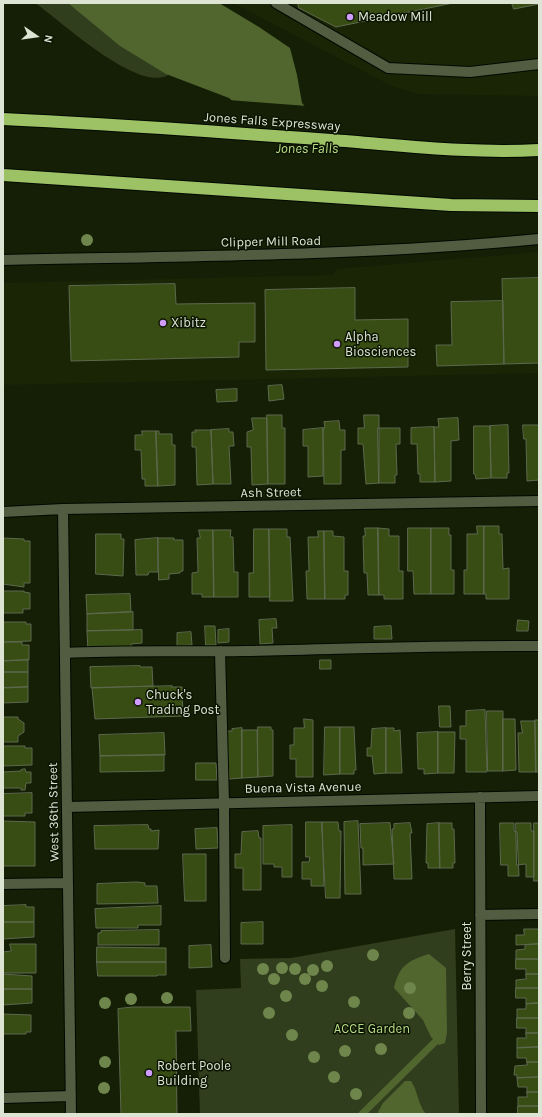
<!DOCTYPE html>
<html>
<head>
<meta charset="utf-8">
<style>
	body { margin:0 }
	#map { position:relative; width:542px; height:1117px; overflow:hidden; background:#151f06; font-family:Karla,sans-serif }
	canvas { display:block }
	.frame { position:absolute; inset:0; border:4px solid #dde4d4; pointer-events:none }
	.north { position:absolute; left:16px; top:16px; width:40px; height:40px; -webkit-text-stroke:3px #0c1501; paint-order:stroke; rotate:103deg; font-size:11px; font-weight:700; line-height:16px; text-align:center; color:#dde4d4 }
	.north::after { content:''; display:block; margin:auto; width:14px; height:18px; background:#dde4d4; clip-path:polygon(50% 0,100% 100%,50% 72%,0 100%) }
</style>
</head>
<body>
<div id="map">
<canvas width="542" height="1117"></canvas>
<div class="frame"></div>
<div class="north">N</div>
</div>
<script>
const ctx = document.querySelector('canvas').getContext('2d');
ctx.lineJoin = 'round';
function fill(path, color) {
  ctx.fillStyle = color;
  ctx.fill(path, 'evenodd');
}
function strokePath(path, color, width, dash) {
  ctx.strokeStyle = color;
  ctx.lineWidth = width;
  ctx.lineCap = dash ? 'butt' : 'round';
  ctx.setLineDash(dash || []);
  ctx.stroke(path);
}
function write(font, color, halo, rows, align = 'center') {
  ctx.font = font + ' Karla,sans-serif';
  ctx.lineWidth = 3;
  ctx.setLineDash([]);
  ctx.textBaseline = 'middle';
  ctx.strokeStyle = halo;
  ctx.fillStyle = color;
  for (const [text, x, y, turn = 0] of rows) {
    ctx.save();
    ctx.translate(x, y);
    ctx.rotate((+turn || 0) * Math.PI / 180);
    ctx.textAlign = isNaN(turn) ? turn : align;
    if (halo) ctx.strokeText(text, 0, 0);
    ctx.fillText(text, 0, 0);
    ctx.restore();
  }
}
fill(new Path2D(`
	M233,3H539V96L418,94L392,86Z
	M539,252V373L3,385V283L332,275L337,269Z`), '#1a2505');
fill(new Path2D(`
	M35,3H79L171,73C142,98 59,19 35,3Z
	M455,929L459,1114H200L196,990L241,988L240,959L291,958Z`), '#313e1d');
fill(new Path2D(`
	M68,3H219L259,27L290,48L297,75L302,103L312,114L328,124L539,195L244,112L229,98L166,74L120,46Z
	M429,954L446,968L447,1033L445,1043L439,1045L431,1037L423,1020L394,988C399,966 407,961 429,954Z
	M405,1081H411C418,1091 418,1105 426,1114H379L378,1112L383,1103Z`), '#50662e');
fill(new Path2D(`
	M228,100L307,106L313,112L329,122L358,130L464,140L539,136V197H427L311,187L283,176L242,113Z`), '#151f06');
strokePath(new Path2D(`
	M362,1114L436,1041`), '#50662e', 7);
const building = new Path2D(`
	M298,3H453L336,27L299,8Z
	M512,3H539V4L514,9Z
	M539,278V363L504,364L502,279Z
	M175,284L176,304L255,303V342H239V357L71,361L69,286Z
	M355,288V320L408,319V367L266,370L265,290Z
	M503,301L504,364L437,366L436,345H452L451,302Z
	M282,385L284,399L269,401L268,386Z
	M237,389V401L217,402L216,390Z
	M267,415H282V428H285V484H268Z
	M364,415H379V483L366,484L363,444H358V428H364Z
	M252,418H267L268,484L252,485L251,447H247V432L253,430Z
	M458,418L459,440L451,441V481L435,482L434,427H439L438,419Z
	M339,421L340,430H345V450H341V484H324L323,428H325L324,422Z
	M508,425L509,473H507V478H491L490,426Z
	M523,425H539V480L527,481L526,439H524Z
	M474,426H490L491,478L476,479L475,474H474Z
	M434,427L435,482H420V474H418L417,444H411V428Z
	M323,428V476L308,477V446H303V430Z
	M378,428H400V444H396L397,475H395V483H379Z
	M229,429V432H233L234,446H229L231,484H213L211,430Z
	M195,430H211L213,484L197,485L196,447H192V432H196Z
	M142,431H156L158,486H145V479H142L141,450H135V435H142Z
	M156,431H159V434H172V445H175V485L158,486Z
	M477,526H484V594H464V570H467V534H477Z
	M484,526H499V534H502L503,569L509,568V599H486V594H484Z
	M365,528H378L379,595H368L367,573H364L363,536H365Z
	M378,528L389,529V536H399V571H403V599H384V595H379Z
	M408,528H431V594H414L413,571H408Z
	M431,528H449V535H451V570H454V594H431Z
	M254,529H269L270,597H249V573H253Z
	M269,529H287V537H290L293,601H270Z
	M199,530H213L214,597H202V594H192V573L198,572L197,538H200Z
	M213,530H231L230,537H233L234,572H238V597H214Z
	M318,531H324L325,599H307L306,571H309L308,537H318Z
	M324,531H333V536L344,537V571H348V595H345V599H325Z
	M96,534H121V539H124L123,576L96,574Z
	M3,538L24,539V541H30V583H24V587L3,584Z
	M158,538H174V540H183V571H181L180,573L169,574V579L159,580Z
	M158,538V572H149L148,575H136L135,540Z
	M3,591H24V592L30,593V609H23V613H3Z
	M130,594L131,612L87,614L86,595Z
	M133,612V630L87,631V614Z
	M276,619L277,628H272L273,643L260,644L259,620Z
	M518,620L529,621L528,631H517Z
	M3,622H26V624H31V641L3,642Z
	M205,626H215L216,645H206Z
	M391,626L392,639H374V627Z
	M229,629V642L218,643V630Z
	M142,630V643L131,644L132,648L88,651L87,631Z
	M191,632L192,645L177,646V633Z
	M3,642H22V645H29V660L3,661Z
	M28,660V672H3V661Z
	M320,660H331V669H320Z
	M140,666V667H152L153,686L91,688L90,667Z
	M3,672H28V687L3,688Z
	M172,686L171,687H182L183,716L95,719L92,688Z
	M28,687V702L3,703V688Z
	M439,706H450L451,727H440Z
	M485,710L487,772H466V739H460V726H466V711Z
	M487,711H503V771H488Z
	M3,717H18V719L24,723V732L18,736V742H3Z
	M304,719L313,720V777H296V759H290V745H294V728H304Z
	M503,719H515L516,770L503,771Z
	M535,720H539V772H536Z
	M521,721H535L536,772H519L518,733H522Z
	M258,727H271V730H273V776L258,777Z
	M325,727H340V774L324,775Z
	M340,727H354L356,770H354V774H340Z
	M242,728V778L229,779L227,731H232V729Z
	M386,728V773L374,774L372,756H367V748H371L372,729Z
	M386,728H394V731L400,730L402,773H386Z
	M242,730H257L258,777L242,778Z
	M438,732V773L424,774V769H418L417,733Z
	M438,732H455L454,773H438Z
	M164,733L165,755L100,756L99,735Z
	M3,746H25V748H32V765L3,766Z
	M164,755V771L100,772V756Z
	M196,763H216L217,780H196Z
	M25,769L26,772H31V783H26L25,790H21V788H3V772L21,771V770Z
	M32,793V813H25V816H3V794Z
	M3,821L35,822V866H3Z
	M358,821L361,894H345L344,822Z
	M306,822H322L324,886H311V879H302V862H309L310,857H306Z
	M322,822H338L339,831H341L340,898H326Z
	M390,823L394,864L363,865V848H361L360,824Z
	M410,823L412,833H410L412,879H394L392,829H394V824Z
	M439,823H452V829H454L455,863H453V868H440Z
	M439,823L440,868H428V863H426L427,824Z
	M500,823H514V831L517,832L519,876H508V865H501Z
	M516,823H531V831H534V877H526V864L517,865Z
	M534,823H539V881H534Z
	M148,825L149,829H151V831L159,830L158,849H95L94,826Z
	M292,825V877H282V867H274V864H263V826Z
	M217,828L218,848L196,849L195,829Z
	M258,831L259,838H261V890H243V868H235V854H241L242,832Z
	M183,854H206V901H185Z
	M137,882L145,883V886H157L158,903L97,904V884Z
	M26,905V907H34V922H3V906Z
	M161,906V925H138V928H96L95,909Z
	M3,922H34V937L3,939Z
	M263,922V944H241V923Z
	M524,929H539V944L516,945V935H524Z
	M159,930V945H98V933H101V931Z
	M10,944H36V973H3V952L11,951Z
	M539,944V959H516V950L525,949V945Z
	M211,945L212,967L189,968V946Z
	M97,947L166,948V962H97Z
	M516,959H539V974H526V969H516Z
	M97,962H166V975H158L157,976H98Z
	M3,974L32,976V989H3Z
	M526,974H539V988H516V980L526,979Z
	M516,988H539V1003L526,1004V998H516Z
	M3,989H32V1003L3,1005Z
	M539,1003V1018H517V1009H526V1004Z
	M133,1007H190L191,1031H176L177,1114H121L118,1009Z
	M3,1014L31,1015V1032H26V1034H3Z
	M517,1018H539V1033H526V1028H517Z
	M526,1033H539V1047L517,1048V1038H526Z
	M539,1047V1062H527L526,1058H517V1048Z
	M527,1062H539V1077L517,1078V1075H514L515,1066L527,1065Z
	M536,1077H539V1092H527V1087H518L517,1078Z
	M527,1092H539V1106H518V1097H527Z
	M518,1106H539V1114H518Z`);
fill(building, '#384d13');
strokePath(building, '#5d694e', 1);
const minor = new Path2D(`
	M276,3L388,68L470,72L539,64
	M3,260C182,256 361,256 539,239
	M63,509L71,1114
	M3,512L63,509L539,501
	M220,651L224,803L225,958
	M65,653C125,650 185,652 244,651C343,649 441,645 539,646
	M480,797L481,1114
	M67,807L539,796
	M3,884L68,883
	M480,915L539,914
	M3,1098L71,1096`);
const highway = new Path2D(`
	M3,119C113,124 222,132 331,140C400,145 470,154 539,150
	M3,175L451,205L539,206`);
strokePath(minor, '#030800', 12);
strokePath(highway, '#030800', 14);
strokePath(minor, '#515c41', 10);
strokePath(highway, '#9dc266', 12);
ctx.fillStyle = '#6e854c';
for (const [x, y] of [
	[87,240],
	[373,955],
	[327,966],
	[282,968],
	[263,969],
	[295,969],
	[313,970],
	[274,979],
	[305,979],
	[322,986],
	[410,988],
	[286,996],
	[167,998],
	[131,999],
	[354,1002],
	[105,1003],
	[269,1013],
	[409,1013],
	[292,1035],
	[381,1049],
	[345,1051],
	[314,1057],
	[105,1062],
	[334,1077],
	[104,1088],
	[356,1094]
]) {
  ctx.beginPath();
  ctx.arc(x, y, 6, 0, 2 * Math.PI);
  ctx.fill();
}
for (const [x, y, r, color] of [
	[350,17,4,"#d09dff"],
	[163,323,4,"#d09dff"],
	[337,344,4,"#d09dff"],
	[138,702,4,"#d09dff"],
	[149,1073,4,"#d09dff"]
]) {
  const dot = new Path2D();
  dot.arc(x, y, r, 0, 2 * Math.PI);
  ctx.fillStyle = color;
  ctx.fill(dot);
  strokePath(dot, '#0c1501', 1.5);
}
write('13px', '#dde4d4', '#0c1501', [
	["Meadow Mill",358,17],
	["Xibitz",171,323],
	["Alpha",345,337],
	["Biosciences",345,352],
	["Chuck's",146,695],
	["Trading Post",146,710],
	["Robert Poole",157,1066],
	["Building",157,1081]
], 'left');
write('13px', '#dde4d4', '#0c1501', [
	["Jones Falls Expressway",272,122,4],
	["Clipper Mill Road",271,242,-1],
	["Ash Street",271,493,-1],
	["Buena Vista Avenue",303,788,-1],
	["West 36th Street",54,812,-91],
	["Berry Street",467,956,-90]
]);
write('13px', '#b6d985', '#0c1501', [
	["ACCE Garden",372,1029]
]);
write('italic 14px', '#b9dc88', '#0c1501', [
	["Jones Falls",307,149]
]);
</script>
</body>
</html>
